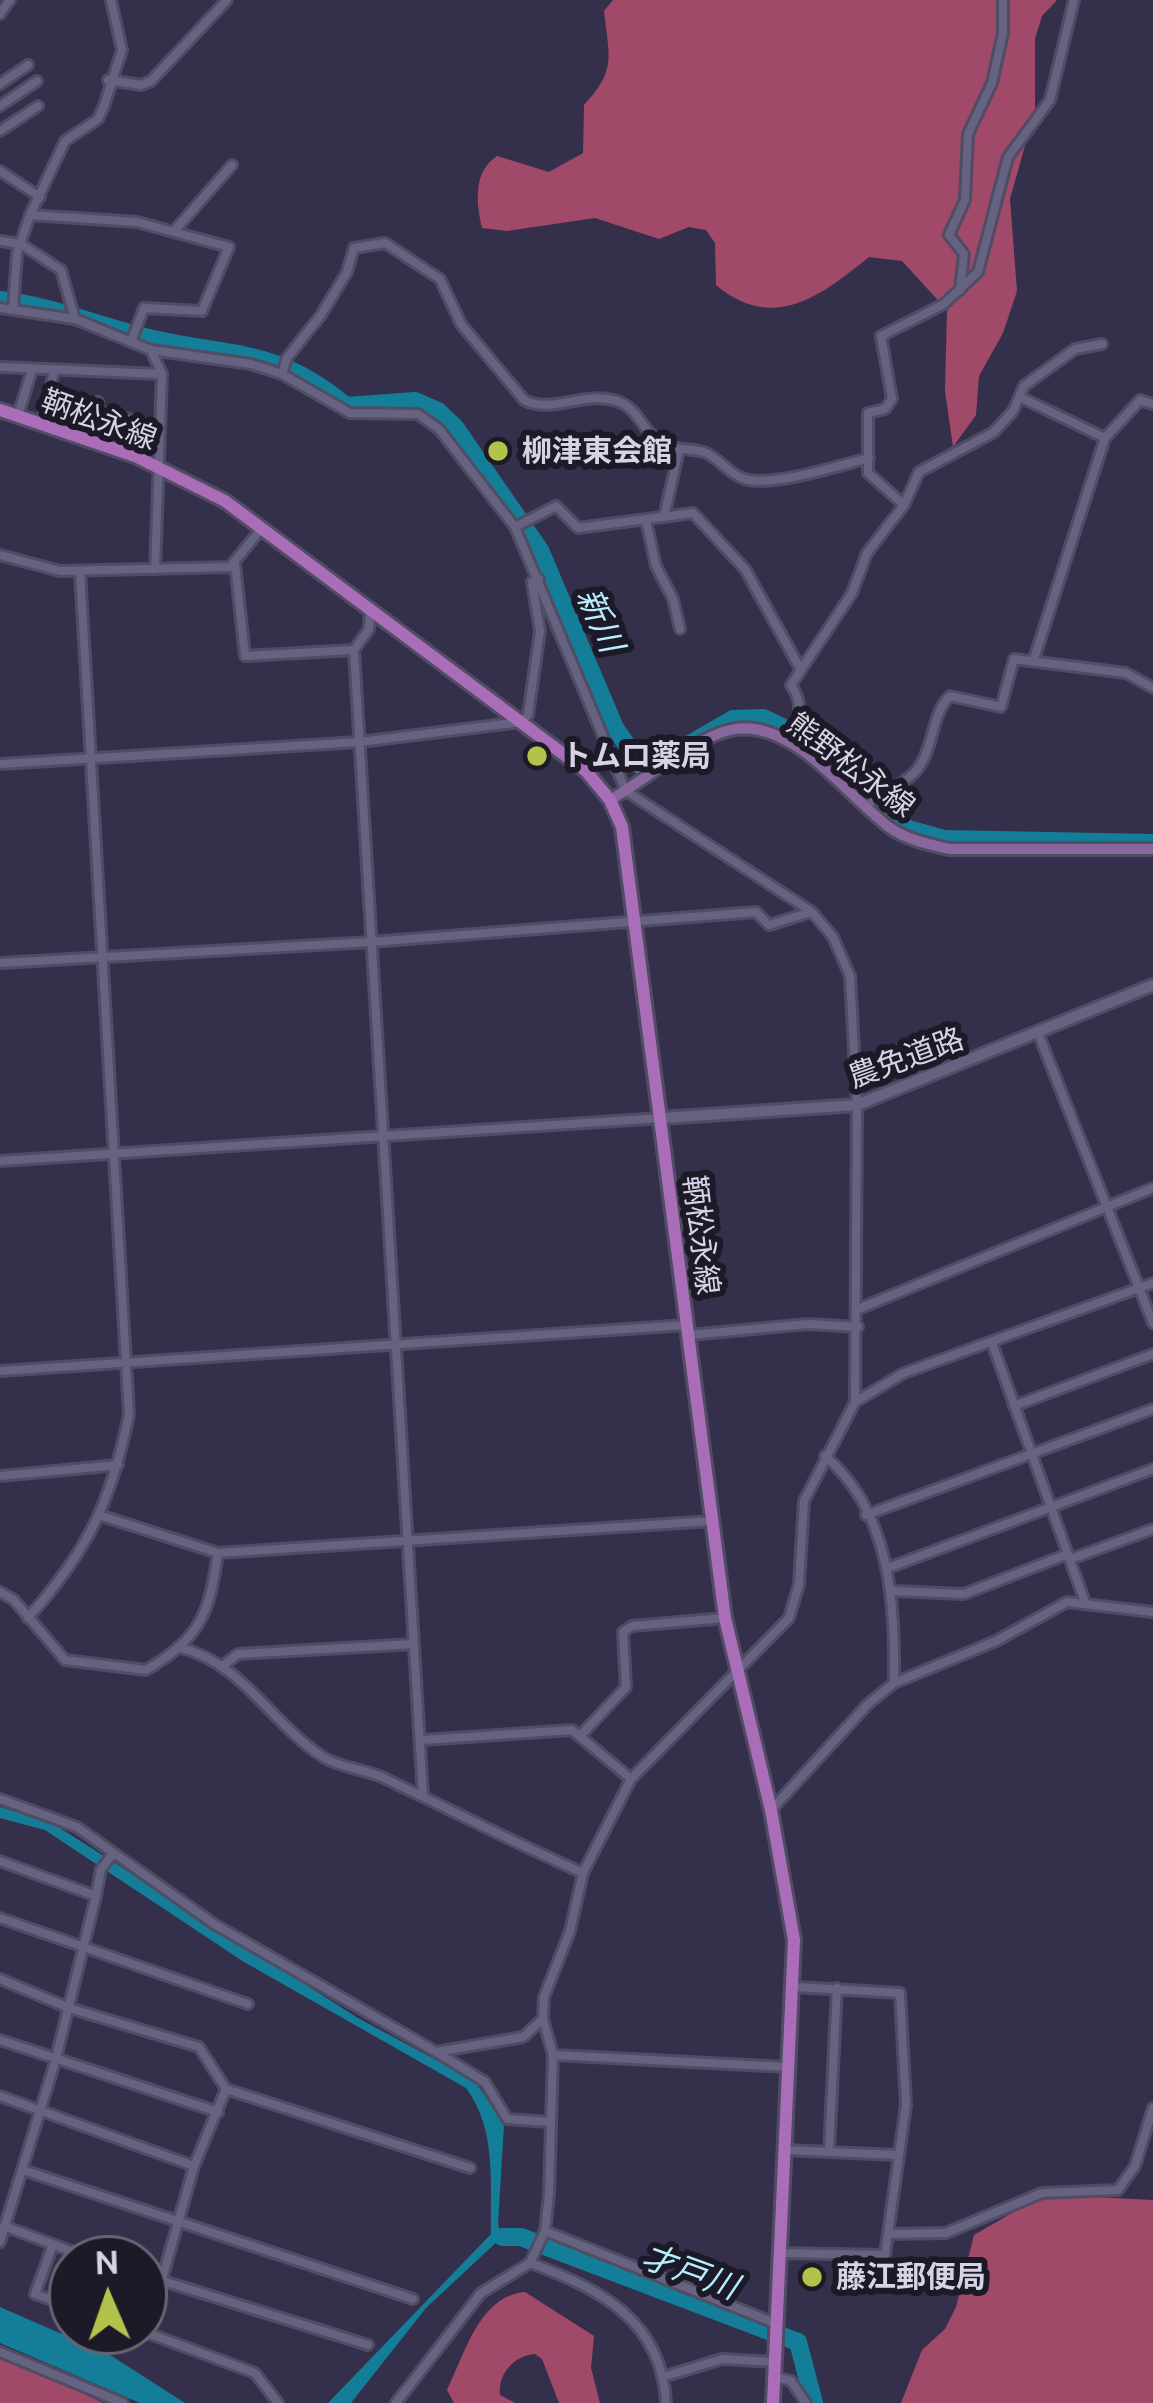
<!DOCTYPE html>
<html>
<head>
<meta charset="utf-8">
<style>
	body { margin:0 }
	#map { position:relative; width:1153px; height:2403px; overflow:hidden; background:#34304c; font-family:Ubuntu,sans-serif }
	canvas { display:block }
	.north { position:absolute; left:48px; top:2235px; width:120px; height:120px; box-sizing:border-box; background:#1c1a27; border:3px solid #666473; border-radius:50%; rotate:358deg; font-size:33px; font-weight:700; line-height:48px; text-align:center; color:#d5d3e5 }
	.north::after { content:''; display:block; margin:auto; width:42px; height:54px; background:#b3c24b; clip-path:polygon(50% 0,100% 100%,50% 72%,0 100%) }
</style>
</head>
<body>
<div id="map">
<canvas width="1153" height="2403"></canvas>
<div class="north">N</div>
</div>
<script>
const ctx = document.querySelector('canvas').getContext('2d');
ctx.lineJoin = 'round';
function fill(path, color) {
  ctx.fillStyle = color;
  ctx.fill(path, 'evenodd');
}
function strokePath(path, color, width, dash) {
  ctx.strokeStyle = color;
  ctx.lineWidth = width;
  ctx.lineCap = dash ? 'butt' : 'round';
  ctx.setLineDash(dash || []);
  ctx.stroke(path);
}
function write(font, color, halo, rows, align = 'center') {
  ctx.font = font + ' Ubuntu,"Noto Sans JP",sans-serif';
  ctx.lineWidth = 12;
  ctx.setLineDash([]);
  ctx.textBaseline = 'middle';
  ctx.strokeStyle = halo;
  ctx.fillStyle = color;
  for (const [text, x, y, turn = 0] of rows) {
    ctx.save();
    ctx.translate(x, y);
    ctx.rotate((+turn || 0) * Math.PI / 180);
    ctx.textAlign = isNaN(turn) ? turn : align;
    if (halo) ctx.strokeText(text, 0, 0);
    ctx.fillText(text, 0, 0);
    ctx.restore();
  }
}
fill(new Path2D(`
	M613,0H1057L1042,16L1035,39V110L1010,199L1017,291L1003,333L979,376L976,415L953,447L945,391L947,310L902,261L869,257C823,294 774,334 716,285L715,243L706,230L689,227L659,239L595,218L507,231L482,228C476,202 473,172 497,156L549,172L583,153L584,105C617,70 609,57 604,11Z
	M1071,2196L1153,2200V2403H901L922,2350L945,2329L956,2307L974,2235L1038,2198Z
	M525,2292L594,2336L591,2368L600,2403H559L542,2359L535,2354C513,2356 498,2374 500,2395L515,2403H454L447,2390C465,2354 479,2296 525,2292Z
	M0,2352L103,2403H0Z`), '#a14968');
fill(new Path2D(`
	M0,1807L52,1823L358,2018L475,2081L504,2125L498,2224L502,2237L426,2308L351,2403H328L491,2234C490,2183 497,2130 466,2088L244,1962L45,1830L0,1818Z
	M0,2307L110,2355L185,2403H140L0,2343Z`), '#147e99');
strokePath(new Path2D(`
	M0,300C52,306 95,325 145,337C230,358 275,346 346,406L415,401L438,411L455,427L540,550L615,728L647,774L662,763
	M690,744L733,719L763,718L799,735L908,829L944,839L1153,843
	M502,2237H521L798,2342L814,2403`), '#147e99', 18);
const minor = new Path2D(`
	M0,14L10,0
	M108,80L141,85L151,81L227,0
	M0,84L28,65
	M0,106L37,81
	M0,131L38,106
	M0,171L40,197
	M30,215L137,222L229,247L202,311L144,308L131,342
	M175,230L232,165
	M0,241L21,244L61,270L75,319
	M960,290L964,254L949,235L965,200L968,134L992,83L1003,33V0
	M0,308L75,319L151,350L251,364L282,374L350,413L418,414L439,429L515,527L626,791L812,912L833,937L850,976L857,1105L855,1402L804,1501L799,1584L789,1618L631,1779L583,1873L570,1931L544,1997L543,2019L553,2055L549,2194L545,2231L530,2263
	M13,309L17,253L30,215L65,141L98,119L104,106L122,50L111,0
	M151,350L162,374L155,569
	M0,367L160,374
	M282,374L287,358L321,315L347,272L354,248L385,243L440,279L461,324L524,400C551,414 582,392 613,400C639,406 640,429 659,441C674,451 688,448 704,452C718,457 728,473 742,478C767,489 841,465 869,458
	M1020,397L1105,438
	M98,402L97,410L160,428
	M18,415L32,370
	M42,423L54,372
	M904,505L868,473V413L885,409L892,399L881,336L944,304L978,272L1008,157L1050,100L1074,0
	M664,517L679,450
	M646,521L656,566L673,599L680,629
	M515,527L556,506L578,528L693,513L745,569L801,670
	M0,555L60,571L230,567L262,528
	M235,564L245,656L354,650
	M370,611L369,629L354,650L423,1796
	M1034,659L1105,438L1140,400L1153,404
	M787,740C801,722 804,704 791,685L852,593L867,553L904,505L919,472L994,432L1013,411L1024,386L1075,349L1102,344
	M0,764L359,742L521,722L528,715L540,631L532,582L539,579
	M866,806C880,795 901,786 914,773C934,753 931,713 950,696L1001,707L1014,659L1126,673L1153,688
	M0,963L371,942L756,912L769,925L811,912
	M1038,1033L1153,1323
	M0,1161L662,1118
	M858,1309L1153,1188
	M689,1335L808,1324L858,1327
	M992,1343L1085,1602
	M0,1371L687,1325
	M855,1402L904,1373L1153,1283
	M1014,1406L1153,1354
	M825,1456C891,1512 895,1603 894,1683
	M0,1476L118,1465
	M866,1515L1153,1409
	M102,1516L218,1553L712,1521
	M1071,1559L1153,1529
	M888,1568L1153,1469
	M895,1591L964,1594L1068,1554
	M0,1592L14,1600L65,1660L146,1670C202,1637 209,1613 218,1553
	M28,1618C88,1550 111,1503 129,1414L80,572
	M178,1647C244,1663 269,1722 323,1757C340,1768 365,1769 384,1778C451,1810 517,1844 583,1873
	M225,1664L238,1654L414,1644
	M581,1735L626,1687L623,1632L632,1626L725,1618
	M423,1740L572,1730L631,1779
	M0,1799L77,1827L214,1924L436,2052L523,2037L543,2019
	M772,1809L868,1704L894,1683L996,1641L1067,1602L1153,1612
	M0,1861L96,1896L101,1869L113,1854
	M0,1918L248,2004
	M0,1979L69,2008L199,2047L226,2089L470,2168
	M0,2040L218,2112
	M438,2053L485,2082L507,2119L550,2122
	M553,2055L788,2067
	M0,2096L194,2166
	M785,2150L898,2155
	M829,2151L837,1988
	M23,2170L413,2299
	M4,2226L92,2259
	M545,2231L777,2324
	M888,2234L946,2233L1042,2193L1118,2190L1135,2166L1153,2108
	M0,2242L55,2062L96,1896
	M52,2247L35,2294L72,2307
	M780,2253L885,2255L906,2105L900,1993L796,1987
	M144,2275L368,2345
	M145,2332L255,2373L278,2403
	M147,2332L194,2166L226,2089
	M0,2352L123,2403
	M666,2376L722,2359L775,2362
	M775,2377L791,2381L806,2403
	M396,2403L481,2293L530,2263C600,2288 662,2321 666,2403`);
const tertiary = new Path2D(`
	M662,1118L857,1105L1153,985`);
const secondary = new Path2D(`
	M610,800C643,781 695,738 730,730C791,716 845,794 889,827C907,840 928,844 949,849H1153`);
const primary = new Path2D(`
	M0,410L135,456L225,501L586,771L610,800L622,827L725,1618L771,1810L794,1940L773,2403`);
strokePath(minor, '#504c63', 14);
strokePath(tertiary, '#504c63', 16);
strokePath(secondary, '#504c63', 16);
strokePath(primary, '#504c63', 18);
strokePath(minor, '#666281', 8);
strokePath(tertiary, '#666281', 10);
strokePath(secondary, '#88689c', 10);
strokePath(primary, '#aa6db8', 12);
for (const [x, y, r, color] of [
	[498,451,12,"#b3c24b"],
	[537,756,12,"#b3c24b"],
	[812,2277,12,"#b3c24b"]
]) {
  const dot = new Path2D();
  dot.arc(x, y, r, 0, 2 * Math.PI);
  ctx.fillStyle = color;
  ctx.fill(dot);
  strokePath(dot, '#1c1a27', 4.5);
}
write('30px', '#d5d3e5', '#1c1a27', [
	["鞆松永線",99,420,20],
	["熊野松永線",851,765,37],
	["農免道路",906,1058,-20],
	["鞆松永線",701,1235,83]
]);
write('bold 30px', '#d5d3e5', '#1c1a27', [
	["柳津東会館",522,451],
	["トムロ薬局",561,756],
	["藤江郵便局",836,2277]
], 'left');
write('italic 33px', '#b7edff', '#1c1a27', [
	["新川",600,620,66],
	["才戸川",690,2272,20]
]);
</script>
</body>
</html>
